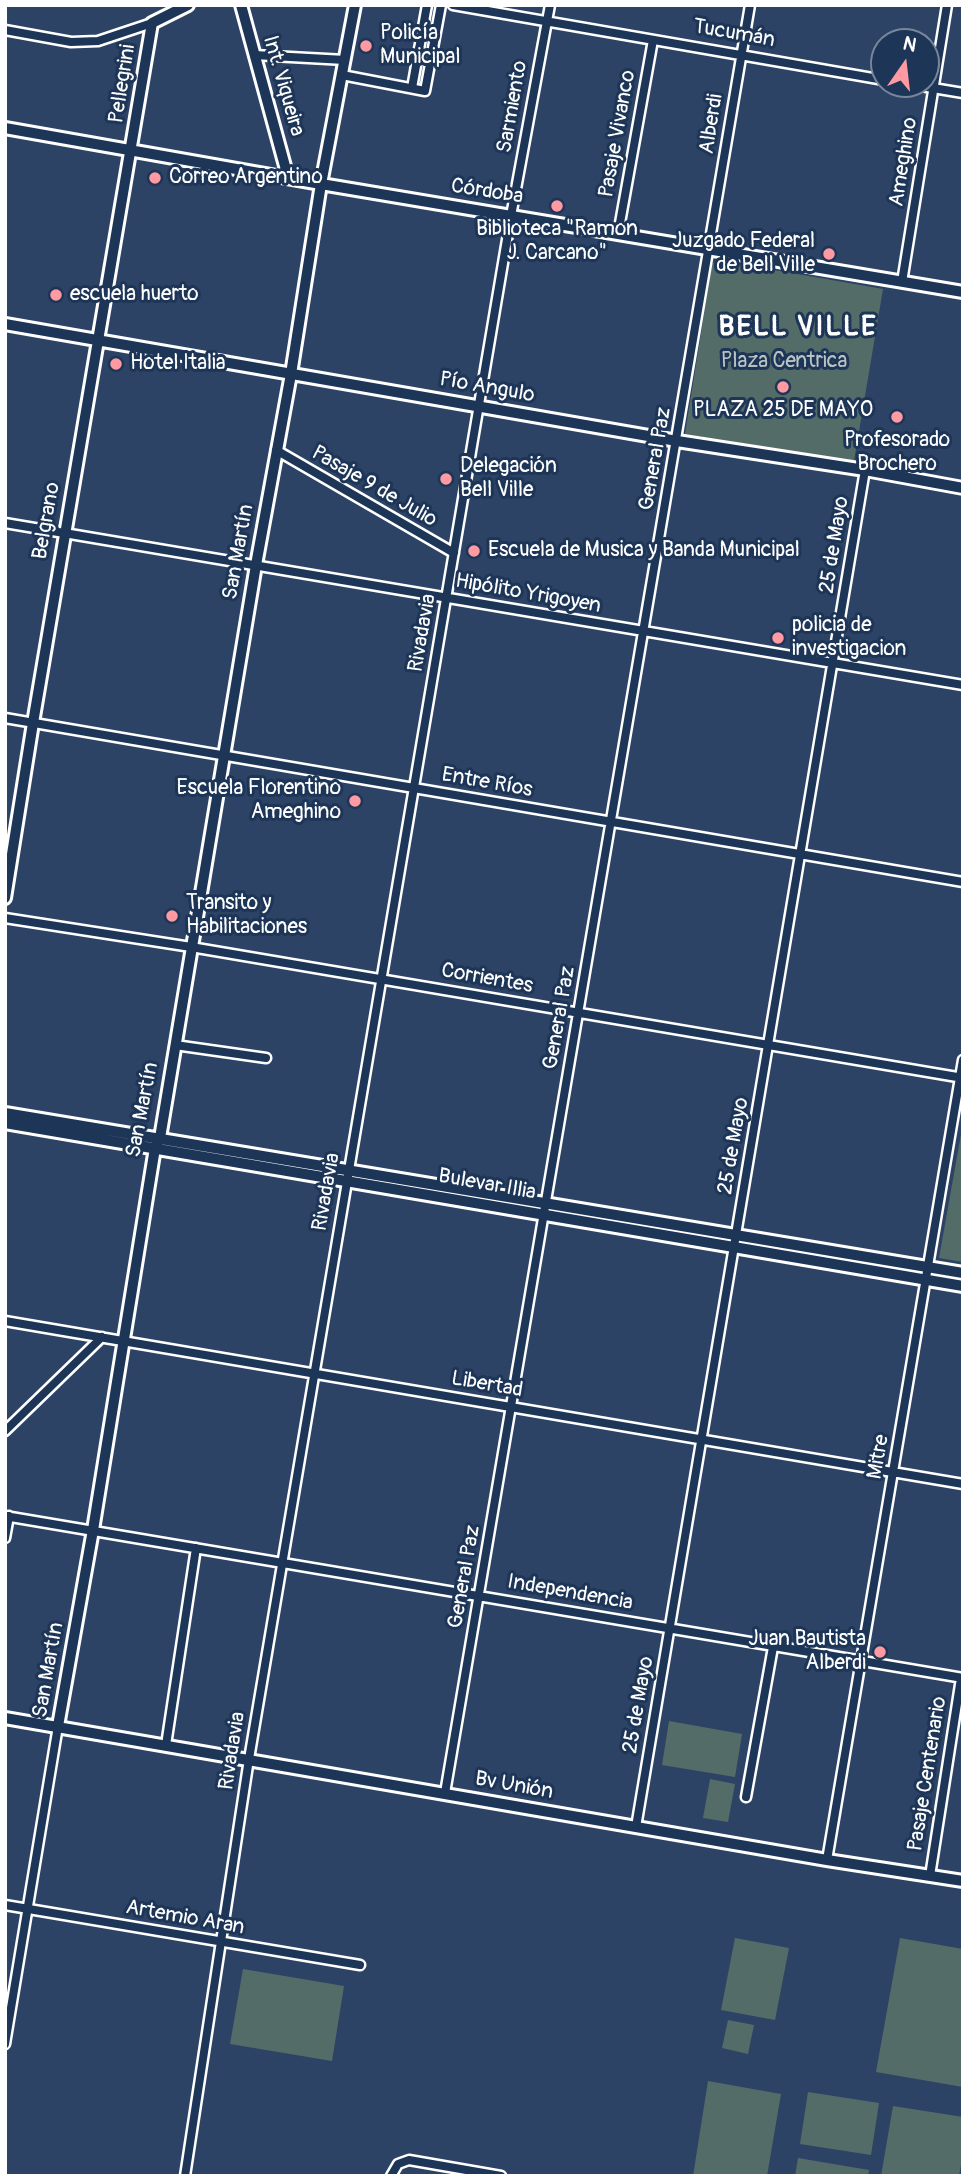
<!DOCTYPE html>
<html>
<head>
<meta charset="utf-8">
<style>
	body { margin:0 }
	#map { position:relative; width:968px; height:2181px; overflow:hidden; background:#2d4366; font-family:Pangolin,sans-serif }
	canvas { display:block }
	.frame { position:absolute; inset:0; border:7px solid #fff; pointer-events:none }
	.north { position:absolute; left:870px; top:28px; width:70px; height:70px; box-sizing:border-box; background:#1d3557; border:2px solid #77869a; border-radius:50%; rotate:14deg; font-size:19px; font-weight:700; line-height:28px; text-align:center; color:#fff }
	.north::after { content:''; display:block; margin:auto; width:24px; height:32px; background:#ff9aa2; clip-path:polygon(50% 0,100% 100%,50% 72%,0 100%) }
</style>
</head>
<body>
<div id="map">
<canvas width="968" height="2181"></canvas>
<div class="frame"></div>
<div class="north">N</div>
</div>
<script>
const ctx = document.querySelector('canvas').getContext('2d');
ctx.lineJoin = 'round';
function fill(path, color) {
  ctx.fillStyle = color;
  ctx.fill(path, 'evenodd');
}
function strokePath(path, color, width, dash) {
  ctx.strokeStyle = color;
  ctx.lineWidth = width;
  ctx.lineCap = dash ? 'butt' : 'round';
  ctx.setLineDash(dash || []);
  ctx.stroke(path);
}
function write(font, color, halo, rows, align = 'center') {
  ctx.font = font + ' Pangolin,sans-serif';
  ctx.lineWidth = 6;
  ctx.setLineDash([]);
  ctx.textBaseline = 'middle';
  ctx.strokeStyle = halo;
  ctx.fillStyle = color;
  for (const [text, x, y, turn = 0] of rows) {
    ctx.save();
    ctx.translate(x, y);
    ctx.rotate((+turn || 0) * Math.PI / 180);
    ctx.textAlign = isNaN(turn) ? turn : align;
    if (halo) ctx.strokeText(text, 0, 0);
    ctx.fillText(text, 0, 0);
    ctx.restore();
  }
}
fill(new Path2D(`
	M717,260L883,289L854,461L685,434L712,264Z
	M963,1123V1262L939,1258Z
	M669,1721L742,1734L735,1777L662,1765Z
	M710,1779L735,1784L728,1822L703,1818Z
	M735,1938L789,1948L775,2020L721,2010Z
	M900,1938L963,1949V2087L876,2072Z
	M243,1969L344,1986L332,2061L230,2044Z
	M728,2020L754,2025L748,2054L722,2048Z
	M708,2081L781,2094L767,2176H693Z
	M808,2092L879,2103L871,2155L800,2144Z
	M893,2106L963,2117V2155L959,2176H881Z
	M798,2158L869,2170L868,2176H795Z`), '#546c68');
const street = new Path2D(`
	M453,5L884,80
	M5,30L71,42L98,41L152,23
	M254,55L345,60
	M342,75L425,91L441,5
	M909,84L963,93
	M412,88L427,5
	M618,234L653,40
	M902,282L947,5
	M276,450L454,553
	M5,523L963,685
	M5,718L963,882
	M5,918L191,947L963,1078
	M175,1045L266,1058
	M5,1321L963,1484
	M5,1431L102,1337
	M5,1516L963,1678
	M5,1538L9,1516
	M166,1745L196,1548
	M445,1793L750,5
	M746,1797L773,1647
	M636,1827L865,470
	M827,1860L963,1060
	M930,1876L961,1678
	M5,1905L360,1965
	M5,2044L58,1726
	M185,2176L249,1759L511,216L550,5
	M391,2176L398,2164L409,2160L501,2176`);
const secondary = new Path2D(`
	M241,5L288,177
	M5,128L321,184L963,292
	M5,324L677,441L865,470L963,488
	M5,898L33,723L152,23L188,5
	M5,1113L963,1273
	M5,1123L963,1286
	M5,1718L827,1860L963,1881
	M58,1726L93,1530L155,1148L160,1138L256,565L291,374L321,184L355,5`);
strokePath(street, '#fff', 13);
strokePath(secondary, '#fff', 16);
strokePath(street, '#1d3557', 8);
strokePath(secondary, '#1d3557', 10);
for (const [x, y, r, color] of [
	[366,46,7,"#ff9aa2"],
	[155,178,7,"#ff9aa2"],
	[557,206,7,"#ff9aa2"],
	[829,254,7,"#ff9aa2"],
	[56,295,7,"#ff9aa2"],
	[116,364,7,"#ff9aa2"],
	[783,387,7,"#ff9aa2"],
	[897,417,7,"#ff9aa2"],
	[446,479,7,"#ff9aa2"],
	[474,551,7,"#ff9aa2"],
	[778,638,7,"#ff9aa2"],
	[355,801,7,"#ff9aa2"],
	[172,916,7,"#ff9aa2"],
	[880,1652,7,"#ff9aa2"]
]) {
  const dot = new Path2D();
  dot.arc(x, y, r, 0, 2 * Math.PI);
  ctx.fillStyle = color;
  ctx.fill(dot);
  strokePath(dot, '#1d3557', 2.5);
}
write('21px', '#fff', '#1d3557', [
	["Policía",380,34],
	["Municipal",380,58],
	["Correo Argentino",169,178],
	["Biblioteca \"Ramon",557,230,"center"],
	["J. Carcano\"",557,254,"center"],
	["Juzgado Federal",815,242,"right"],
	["de Bell Ville",815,266,"right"],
	["escuela huerto",70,295],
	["Hotel Italia",130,364],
	["PLAZA 25 DE MAYO",783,411,"center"],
	["Profesorado",897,441,"center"],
	["Brochero",897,465,"center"],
	["Delegación",460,467],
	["Bell Ville",460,491],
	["Escuela de Musica y Banda Municipal",488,551],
	["policia de",792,626],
	["investigacion",792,650],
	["Escuela Florentino",341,789,"right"],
	["Ameghino",341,813,"right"],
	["Transito y",186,904],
	["Habilitaciones",186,928],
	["Juan Bautista",866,1640,"right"],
	["Alberdi",866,1664,"right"]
], 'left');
write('21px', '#fff', '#1d3557', [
	["Tucumán",734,34,10],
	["Pellegrini",123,84,-81],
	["Int. Viqueira",283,86,74],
	["Sarmiento",513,107,-80],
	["Alberdi",712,124,-81],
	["Pasaje Vivanco",618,134,-80],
	["Ameghino",904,162,-81],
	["Córdoba",487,192,9],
	["Pío Angulo",487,388,10],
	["General Paz",656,459,-80],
	["Pasaje 9 de Julio",374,487,30],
	["Belgrano",47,521,-80],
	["25 de Mayo",835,545,-81],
	["San Martín",239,552,-80],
	["Hipólito Yrigoyen",528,594,10],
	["Rivadavia",423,633,-80],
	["Entre Ríos",487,783,10],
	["Corrientes",487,979,10],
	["General Paz",560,1018,-80],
	["San Martín",143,1110,-79],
	["25 de Mayo",734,1146,-80],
	["Bulevar Illia",487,1185,10],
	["Rivadavia",327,1192,-80],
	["Libertad",487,1385,10],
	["Mitre",879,1457,-80],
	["General Paz",465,1577,-80],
	["Independencia",570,1593,10],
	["San Martín",49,1670,-80],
	["25 de Mayo",639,1705,-80],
	["Rivadavia",233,1751,-81],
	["Pasaje Centenario",928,1774,-81],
	["Bv Unión",514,1786,10],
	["Artemio Aran",185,1918,10]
]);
write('21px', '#bbc4c3', '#1d3557', [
	["Plaza Centrica",784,362]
]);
ctx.letterSpacing = '2px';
write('bold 28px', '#fff', '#1d3557', [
	["BELL VILLE",798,328]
]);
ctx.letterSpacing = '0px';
</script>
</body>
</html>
